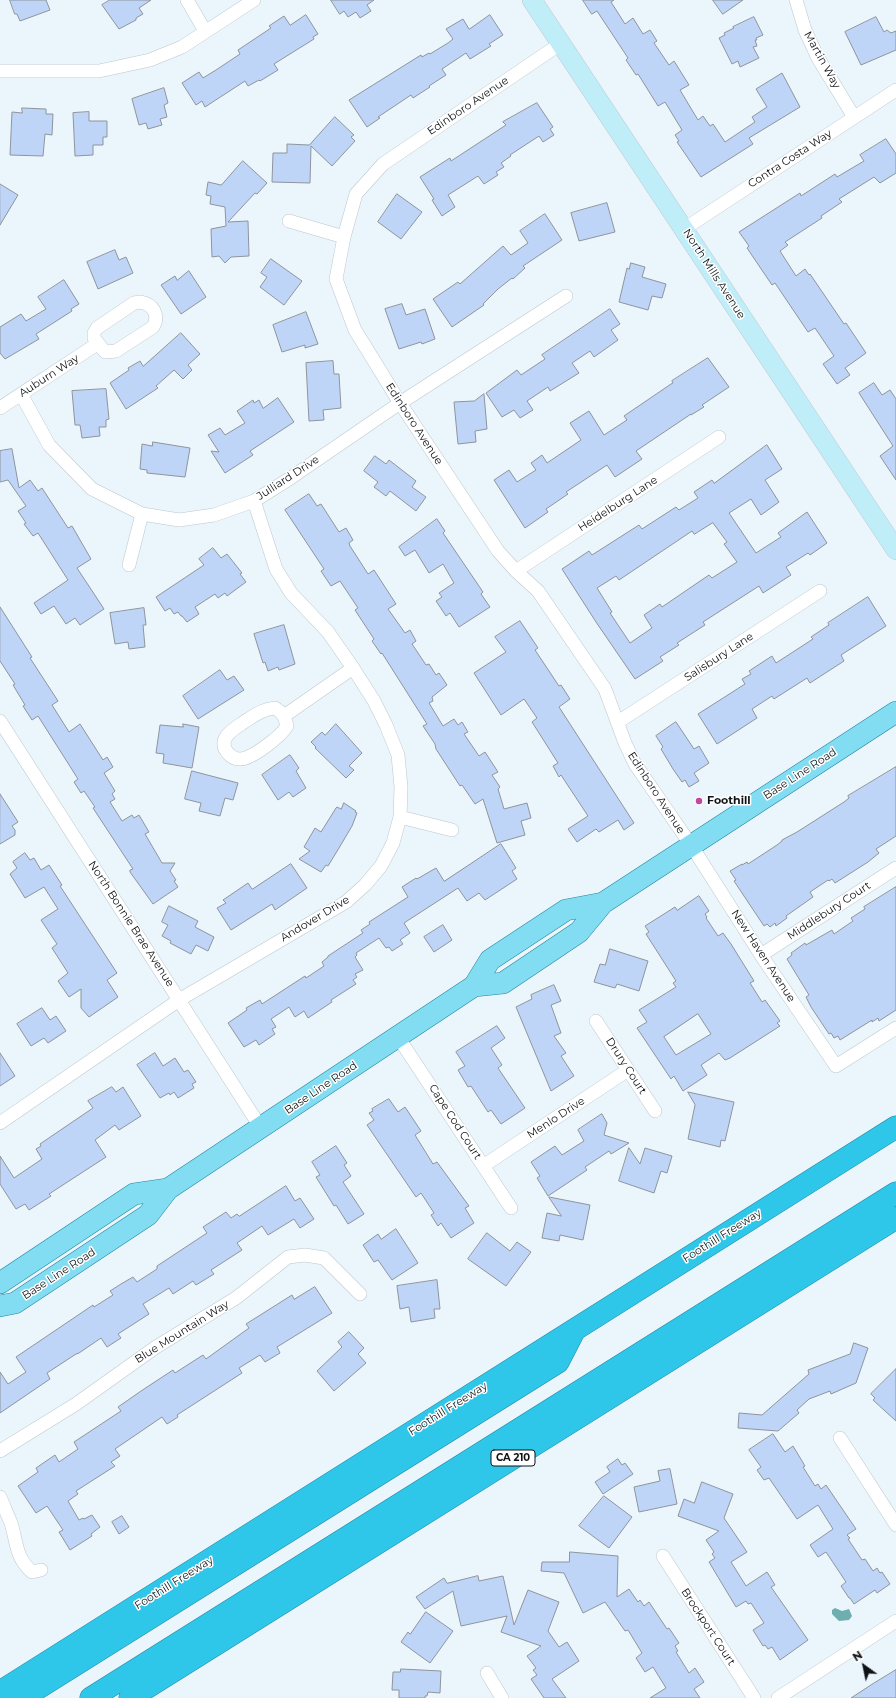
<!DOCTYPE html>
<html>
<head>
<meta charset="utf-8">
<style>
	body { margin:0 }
	#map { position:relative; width:896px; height:1698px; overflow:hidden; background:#ebf5fc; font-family:Montserrat,sans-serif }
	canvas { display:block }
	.north { position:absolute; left:844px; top:1646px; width:40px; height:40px; -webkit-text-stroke:3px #fff; paint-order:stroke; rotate:327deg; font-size:11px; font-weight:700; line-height:16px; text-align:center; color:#0f1315 }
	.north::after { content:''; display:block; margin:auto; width:14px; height:18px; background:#0f1315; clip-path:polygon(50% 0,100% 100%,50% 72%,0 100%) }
</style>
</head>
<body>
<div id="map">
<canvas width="896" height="1698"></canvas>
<div class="north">N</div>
</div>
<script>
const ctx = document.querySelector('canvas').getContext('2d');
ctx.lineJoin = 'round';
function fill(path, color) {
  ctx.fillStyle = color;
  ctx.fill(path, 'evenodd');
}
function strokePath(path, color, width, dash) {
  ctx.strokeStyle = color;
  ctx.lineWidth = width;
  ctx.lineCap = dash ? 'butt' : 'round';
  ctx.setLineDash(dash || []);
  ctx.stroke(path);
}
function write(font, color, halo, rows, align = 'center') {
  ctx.font = font + ' Montserrat,sans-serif';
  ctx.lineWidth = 3;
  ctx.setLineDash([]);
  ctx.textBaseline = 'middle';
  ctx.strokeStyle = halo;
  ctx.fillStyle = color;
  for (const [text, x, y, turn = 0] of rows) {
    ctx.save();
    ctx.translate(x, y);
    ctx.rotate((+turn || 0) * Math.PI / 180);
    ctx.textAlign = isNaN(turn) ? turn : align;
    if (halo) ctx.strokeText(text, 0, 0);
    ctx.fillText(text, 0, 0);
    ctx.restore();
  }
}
fill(new Path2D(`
	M835,1608L842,1611L849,1609L852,1616L849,1620L839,1621L832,1614V1610Z`), '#6eaeaf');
const building = new Path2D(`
	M10,0H46L50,10L20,21L17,14H15Z
	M110,0H151L139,8L143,14L136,18V20L119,29L102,5Z
	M331,0H374L367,5L371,11L360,18L356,12L348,17L344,11L340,14Z
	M583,0H614L611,2L625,24L633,18L643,34L650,30L657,41L654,43L669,65L674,61L689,85L680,90L698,120L703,116L710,126L713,124L725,142L755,122L752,117L767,107L756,89L782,73L800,107L749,138L753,144L701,177L677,142L679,141L675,135L682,130L665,102L658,106L638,74L636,75L626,60L628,58L597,11L592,14Z
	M713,0H743L723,14Z
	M306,15L318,34L313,37L314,39L274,64L278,70L260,81L259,80L248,86L245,81L205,107L202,101L196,105L182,83L199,72L203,78L216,70L240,54L238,50L271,28L269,26L284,16L290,25Z
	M490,15L503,35L489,44L491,46L470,59L466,53L442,69L446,75L429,86L430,87L413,98L411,95L378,117L380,118L367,127L349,100L421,55L422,57L429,53L430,54L448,43L453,39L446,29L463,19L469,29Z
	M754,17L763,35L756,38L757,40H755L757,46L753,47L759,58L740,67L738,61L732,64L719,38L725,35L724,33L734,28L733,27Z
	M876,17L884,32L887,30L891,33L896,31V50L861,65L845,32Z
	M164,88L168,103L164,105L167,117L160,119L162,125L148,129L146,123L139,125L132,99Z
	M537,103L553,127L550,129L554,135L543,142L539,136L510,155L511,156L501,163L504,167L496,172L498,175L484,184L478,176L448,195L455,207L442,216L432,200L434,199L420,177L450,158L451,161L506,125L503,122Z
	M22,108L46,109V114H53L52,135L45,134L43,156L10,155L12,112L22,113Z
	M89,112V121H107V137H103V145H93V155L75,156L73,113Z
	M335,117L354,135L351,137L355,141L332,166L311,146L310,183L272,182L273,153H287V144L309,145Z
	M886,139L896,154V173L880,183L874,177L839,199L842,202L821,216L822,218L785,242L788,245L780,251L796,276L805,269L809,275L810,274L844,324L846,323L866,353L845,368L850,375L837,384L823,364L834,356L815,328L808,332L775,283L772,285L747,248L749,246L739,232L800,193L801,196L835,174L837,177L864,161L860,155Z
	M243,161L267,183L257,194L255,193L228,222L248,221L249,256L231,257L225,263L219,256L212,257L211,229L226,226L225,207L210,204L211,196L206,195L208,182L221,185Z
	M0,184L18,195L0,225Z
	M397,194L422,212L401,239L378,222Z
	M607,203L615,232L579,241L571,213Z
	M545,214L562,240L523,266L525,268L513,279L512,278L498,289L483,304L484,305L452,327L433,299L458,282L460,284L503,246L511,255L528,243L520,231Z
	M115,250L119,260L126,257L133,273L98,289L87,262Z
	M271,259L302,281L284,305L260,287L267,277L261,273Z
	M631,263L645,267L642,277L666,284L662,298L652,296L648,310L619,302L627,268L629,269Z
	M189,271L206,297L181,314L161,285L175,276L177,280Z
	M64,280L79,304L71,309L72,311L36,334L39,339L5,359L0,353V327L21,314L26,321L46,309L38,297Z
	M402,304L406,315L425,309L435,339L422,344L421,342L399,349L385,309Z
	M610,309L620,324L611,330L618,340L594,357L590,351L572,363L579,373L550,391L548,387L527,401L533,410L520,418L514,410L502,417L486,393L517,370L521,375L545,359L542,355Z
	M306,312L318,344L305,348V345L282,352L273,325Z
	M181,333L200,354L188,365L192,370L183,379L174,370L156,386L158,388L126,409L110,383L129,370L128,368L140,361L143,366Z
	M708,358L729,387L702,405L704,407L691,415V414L636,451L642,459L615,477L607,465L566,492L568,494L546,509L548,512L525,528L494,480L509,470L517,482L536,470L531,463L542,455L547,463L581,440L570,423L589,411L604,435L627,420L624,416L671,384L673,383L672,381Z
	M333,361L334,374H339L341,408L323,410L324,420L309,421L306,363Z
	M874,383L882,395L890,390L896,399V480L880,456L893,446L859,393Z
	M106,389L109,419L106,420V427H99L100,436L82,438L80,425H75L72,391Z
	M484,394L487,429L475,431L476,442L458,444L454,402L474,401Z
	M278,398L294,422L250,451L253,455L225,473L211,451L219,452L208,435L220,428L225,435L245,423L237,411L253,400L254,403L259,400L263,408Z
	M153,442L190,448L185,477L147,473V470L140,469L142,444L152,446Z
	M767,445L782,469L765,480L779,502L761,515L751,499L729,513L756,553L781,537L778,533L807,512L827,543L810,555L808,553L786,567L791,575L763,593L759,586L703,622L705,625L677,643L679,645L660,657L663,661L635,679L596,622L562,569L589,551L592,555L639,525L642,529L676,507L679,510L698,498L694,492L712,480L714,483ZM713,523L727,542L724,544L737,562L712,578L709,575L662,607L660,604L644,615L652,628L630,643L610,613L612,612L597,588L616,576L619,580L692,531L694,534Z
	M12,449L19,488L30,480L38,491L42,488L68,528L72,526L91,559L77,568L104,609L80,625L75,618L66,624L54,606L41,614L34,603L68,580L38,533L33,536L24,524L26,523L18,511L26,506L8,480L0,482V451Z
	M375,456L386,464L389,460L416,481L412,487L426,497L416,511L390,491L386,496L374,487L378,482L364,471Z
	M309,494L317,506L321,504L339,532L346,528L353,540L349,543L350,546L368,574L374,570L396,604L388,609L405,633L410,630L416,641L412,644L426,665L429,664L436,675L439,673L447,685L432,697L433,701L429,703L443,726L454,719L458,725L462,722L468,732L464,734L479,756L485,752L498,772L492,775L500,787L498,789L504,809L527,803L531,818L521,821L525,835L497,843L483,799L475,804L462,785L460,786L436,749L435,744L423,726L427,724L382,653L381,654L372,641L374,639L355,610L358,608L340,581L331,586L321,571L324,569L285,510Z
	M437,519L445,531L443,533L483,592L481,594L490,607L459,627L450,613L446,616L436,601L442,597L439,593L454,583L443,564L429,573L415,550L405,556L399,547Z
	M213,548L221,558L227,554L242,573L240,574L246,582L227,596L225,593L218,598L215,594L195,607L199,614L187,622L182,616H181L178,612L174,614L170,608L165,611L156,597L204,565L199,559Z
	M868,597L886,626L841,655L844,661L810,683L807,678L774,699L772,696L752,709L757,718L717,744L698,714L745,684L742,679L751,674L749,671L772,656L776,663L813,639L811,637L829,625L828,623Z
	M0,607L32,657L30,658L58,701L52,705L69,732L80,724L103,760L107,757L113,767L104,773L115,791L112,794L115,799L110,802L122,821L132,815L134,818L139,815L149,832L145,834L162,863H175L170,871L176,880L174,881L178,887L153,904L130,872V870L133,869L93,808L95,807L84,791L81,793L74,782L78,779L38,716L32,720L23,706L25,705L13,685L15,684L0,661Z
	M144,608L146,625H143L145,647L129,649L128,642L115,644L110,613Z
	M520,621L538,648L535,650L559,686L561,685L570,699L559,707L634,823L624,830L618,820L599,832L596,829L577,842L568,829L588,816L561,775L559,777L553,766L558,763L532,722L537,718L524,699L501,715L474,673L506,652L495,637Z
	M284,625L295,664L279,670L278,667L268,671L265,662L263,663L254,634Z
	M220,670L227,680L234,676L244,690L198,719L183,696Z
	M676,722L694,749L699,746L709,763L694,773L699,781L689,787L685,780L682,782L673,769L661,749L663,747L656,736Z
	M183,724L199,727L192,768L163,763L164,754L156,753L160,725L183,727Z
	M336,724L362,753L349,766L354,770L346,778L315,748L316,747L311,742L322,732L325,735Z
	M290,755L299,768L296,771L306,788L293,797L289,792L278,800L262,775Z
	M896,767V836L876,849L879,853L868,862L835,883L832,879L829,881L828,880L810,892L813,897L786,916L787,918L776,926L775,923L770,927L767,924L764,926L734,881L736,880L730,871L742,864V865L747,862L748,864L777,845L782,841V840L797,832L844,802L849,798L848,796Z
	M192,771L238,783L233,800L225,798L220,816L199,811L201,803L185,799Z
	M0,794L18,822L12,826L15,830V835L0,844Z
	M344,803L356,811L355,812L357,813L352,826L339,848L328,866L326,865L321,872L299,859L310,851L304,847L315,828L321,832L336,808L337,807L341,809Z
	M501,844L516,868L512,871L517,879L485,900L479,893L467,901L458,888L404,923L410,933L400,940L403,944L392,951L389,947L386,948L379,938L356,953L357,955L355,957L363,970L355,974L357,977L353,980L356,984L331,1000L332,1002L308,1018L304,1011L295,1017L289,1007L271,1019L276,1027L272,1029L275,1034L259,1045L256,1040L244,1047L228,1023L247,1010L246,1008L260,1000L262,1004L305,976L306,978L324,966L322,962L328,957V956L363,933L361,930L370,924L369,922L408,897L402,887L416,878L417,879L436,868L444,881Z
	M25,853L30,860L34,858L41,870L49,865L62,885L60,886L117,973L107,980L118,997L89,1017L81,1008V989L69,997L58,981L68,973L52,948L57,944L41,920L58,909L44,887L25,898L10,874L17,868L13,862Z
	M291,864L307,888L275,910L272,904L231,930L217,908L226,903L223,900L248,883L252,889Z
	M896,887V1010L879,1021L878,1018L872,1022V1020L840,1040L838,1036L834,1038L831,1033L829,1034L811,1007L806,997L809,995L787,959L792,955L791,953L794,951L805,943L806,945L832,930L834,934L853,921L851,918L865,909L864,907Z
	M699,896L709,911L705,914L707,917L706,918L718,936L723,933L731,944L754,981L750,983L762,1002L765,1000L780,1021L777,1023L780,1026L730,1058L725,1060L719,1053L701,1065L707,1075L683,1091L674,1076L671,1079L637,1028L647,1022L639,1010L676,987L673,983L676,981L646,934L649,932L645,926L675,907L677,910ZM698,1014L711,1034L676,1055L664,1037Z
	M169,906L198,921L195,927L214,937L208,951L196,945L191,954L170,943L171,941L162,936L168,925L162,922Z
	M443,925L452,940L434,952L424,937Z
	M610,949L648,961L639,991L617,984L615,988L594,982L600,964L605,965Z
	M554,985L561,1001L551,1005L561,1033L554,1036L566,1053L561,1056L574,1076L551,1091L516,1007L532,999L531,995Z
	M42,1008L50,1020L56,1016L66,1031L48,1043L44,1038L31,1046L17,1024Z
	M497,1026L505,1038L491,1048L502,1065L498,1068L525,1108L501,1124L491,1110L488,1112L471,1086L468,1087L458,1070L465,1066L456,1052Z
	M0,1053L15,1076L0,1086Z
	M155,1053L163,1066L175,1058L184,1072L188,1070L196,1082L192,1084L194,1088L178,1098L174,1092L170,1095L169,1093L160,1098L137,1065Z
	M112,1087L116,1092L123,1087L141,1116L119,1130L115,1125L95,1140L106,1157L49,1194L51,1196L29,1210L25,1204L16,1209L0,1184V1156L14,1178L42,1159L36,1149L41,1146L40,1144L93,1108L88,1101Z
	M688,1092L734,1102L725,1141L721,1140L720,1147L688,1139L695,1105Z
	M389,1099L398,1112L405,1107L421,1131L415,1135L433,1164L437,1162L469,1206L465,1208L474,1223L451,1238L441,1223L438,1226L431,1215L434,1213L421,1193L416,1197L367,1125L374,1120L369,1113L373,1111L372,1109Z
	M602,1114L607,1123L604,1135L629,1143L611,1154L609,1151L585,1167L587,1170L548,1196L537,1178L540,1176L531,1162L555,1146L562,1155L584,1141L578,1130Z
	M336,1146L347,1163L344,1165L351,1176L343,1182L364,1214L348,1224L336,1205L334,1206L316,1177L320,1175L312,1162Z
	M629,1148L640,1164L645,1148L672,1156L667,1173L661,1171L654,1193L619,1181Z
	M286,1186L295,1201L300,1198L314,1219L300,1228L294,1219L268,1235L262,1226L237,1243L242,1250L211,1270L214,1274L196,1285L193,1281L173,1294L169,1288L143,1304L149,1314L118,1334L121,1338L107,1347L101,1338L79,1353L76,1354L47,1373L50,1379L0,1413V1372L8,1384L26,1372L16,1357L93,1305L94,1307L113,1295L110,1291L121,1284L133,1277L137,1282L157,1269V1266L207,1233L203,1227L226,1212L231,1218L237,1214L239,1216Z
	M549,1197L590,1205L583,1240L560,1235L559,1241L542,1238L547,1213L561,1216Z
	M396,1229L418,1263L392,1280L378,1260L374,1262L363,1245L378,1234L381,1239Z
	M487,1233L510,1251L517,1242L531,1252L506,1286L468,1259Z
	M437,1280L440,1309H434L435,1318L411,1322L409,1307L400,1309L397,1286Z
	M315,1287L332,1313L277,1347L280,1353L265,1362L260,1355L239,1368L242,1373L177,1415L178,1417L167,1424L162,1417L115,1449L120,1456L111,1462L115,1466L76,1491L78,1494L68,1501L79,1520L83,1518L84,1519L92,1515L100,1527L91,1534L92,1536L70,1550L59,1532L63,1530L47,1506L36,1513L18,1486L38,1472L36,1468L55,1455L59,1462L78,1449L74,1442L121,1411L118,1407L144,1389L173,1370L175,1373L203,1355L206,1359L249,1328L246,1324L292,1295L294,1299Z
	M349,1332L364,1348L358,1354L366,1363L334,1391L317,1371L342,1347L338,1342Z
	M854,1343L868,1348L856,1383L831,1394L830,1391L809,1399L797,1410L799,1413L778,1431L738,1428L739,1413L762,1415L809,1374L808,1370L850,1354Z
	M896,1369V1421L873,1400L875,1398L871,1394Z
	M773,1434L785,1452L793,1446L805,1466L803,1467L815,1486L818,1484L821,1489L826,1485L856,1529L847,1535L850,1538L848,1539L862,1560L865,1559L873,1571L877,1568L880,1573L882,1572L890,1584L877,1593L875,1590L854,1604L850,1598H849L841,1586L846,1582L826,1552L818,1557L810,1545L833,1529L818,1505L797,1519L769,1478L764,1480L757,1470L761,1467L749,1450Z
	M618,1459L622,1465L625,1463L633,1474L603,1494L595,1482L610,1472L607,1467Z
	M670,1469L677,1504L639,1512L634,1487L660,1481L658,1471Z
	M702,1482L733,1494L724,1518L747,1552L731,1562L746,1586L767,1572L775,1585L771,1587L808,1640L780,1660L772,1647L768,1649L765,1645L763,1646L753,1630L764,1623L751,1603L748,1604L746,1601L736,1607L709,1562L715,1558L712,1554L714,1552L706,1540L719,1531L678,1516L684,1499L694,1503Z
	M604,1496L632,1517L609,1548L579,1526Z
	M122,1516L129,1527L119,1534L112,1522Z
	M570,1552L618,1556L617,1597L629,1589L638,1602L640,1600L644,1606L649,1602L667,1629L669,1628L679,1643L675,1646L678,1651L676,1652L689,1673L695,1668L704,1682L694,1689L700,1698H650L666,1688L653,1667L645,1672L636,1658L642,1653L628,1630L625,1631L605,1602L583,1613L564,1573L541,1571L542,1562H569Z
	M478,1576L479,1581L503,1576L514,1625L528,1590L559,1602L548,1631L559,1647L567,1642L579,1661L552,1679L566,1698H544L531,1679L537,1675L533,1670L536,1668L527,1656L541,1646L501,1632L507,1616L461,1626L453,1591L425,1609L416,1597L444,1578L447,1583Z
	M426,1612L453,1631L430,1663L401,1642L408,1632L410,1634Z
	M401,1669L441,1671L440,1693L428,1692L427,1696H425V1698H399V1690H392L393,1672H400Z
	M896,1670V1698H851L874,1683Z`);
fill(building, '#bfd5f7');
strokePath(building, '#8e949d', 1);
const minor = new Path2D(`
	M187,0L205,31
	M796,0L805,30L818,58L854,117
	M560,44L383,164L356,194L344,237L336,279L355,330L400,403L498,551L516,571L538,591L605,689L625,743L635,764L691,845L761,955L836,1066L896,1028
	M0,71H99L150,60L182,47L254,0
	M289,221L344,237
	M684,229L896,90
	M140,302C153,304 160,315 153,327L116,351L105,352L94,338V333L97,328L134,303Z
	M21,394L49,445L92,489L142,514L179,520L214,515L254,501L289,479L400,403L566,296
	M0,408L97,344
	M129,565L142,514
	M516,571L719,437
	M275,708C283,713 285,717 287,726C281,736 252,759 240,759C234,759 230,756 227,752C217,738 234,729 244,722C255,715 263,709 275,708Z
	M284,716L353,668
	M0,721L261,1128
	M618,722L820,591
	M400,817L452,830
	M761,955L896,868
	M596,1021L655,1111
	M398,1037L511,1208
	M0,1123L179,1000L346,902L365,885L381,866L393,843L400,817L401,787L398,755L386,725L374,701L353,668L328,632L291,593L276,569L254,501
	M483,1166L628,1070
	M840,1438L896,1525
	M0,1451L76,1404L156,1347L236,1298L288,1257L305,1255L324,1258L360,1294
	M0,1497C4,1506 7,1514 11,1523C17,1542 15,1557 32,1572L41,1570
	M663,1556L754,1698
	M487,1673L502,1698
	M778,1698L896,1621`);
const secondary = new Path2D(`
	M532,0L896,550`);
const primary = new Path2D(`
	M474,986L503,983L579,932L603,903L896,712
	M0,1283L134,1194L168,1189
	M0,1306L15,1303L148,1215L168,1189L474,986L490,960L566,910L603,903`);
const motorway = new Path2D(`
	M0,1692L896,1127
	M22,1698L558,1362L574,1331
	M91,1698L896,1193
	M130,1698L896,1218`);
strokePath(minor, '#bdc7ce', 14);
strokePath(secondary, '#bdc7ce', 20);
strokePath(primary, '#23879f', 22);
strokePath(motorway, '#23879f', 23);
strokePath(minor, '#fff', 13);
strokePath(secondary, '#c0eef8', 19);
strokePath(primary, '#82ddf2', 21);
strokePath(motorway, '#2ec6e9', 22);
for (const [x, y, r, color] of [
	[699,801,4,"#c0489d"]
]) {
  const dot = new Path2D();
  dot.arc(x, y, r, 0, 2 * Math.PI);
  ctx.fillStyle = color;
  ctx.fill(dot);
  strokePath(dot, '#fff', 1.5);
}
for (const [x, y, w] of [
	[513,1458,44]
]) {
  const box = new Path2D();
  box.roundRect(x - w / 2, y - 8, w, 16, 3);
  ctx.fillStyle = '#fff';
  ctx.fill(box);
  strokePath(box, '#0f1315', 1);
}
write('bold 10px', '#0f1315', null, [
	["CA 210",513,1458]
]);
write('11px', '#0f1315', '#fff', [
	["Martin Way",822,60,61],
	["Edinboro Avenue",468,106,-34],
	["Contra Costa Way",790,159,-33],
	["North Mills Avenue",714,274,57],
	["Auburn Way",49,376,-33],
	["Edinboro Avenue",414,424,57],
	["Julliard Drive",288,478,-33],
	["Heidelburg Lane",618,504,-33],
	["Salisbury Lane",719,657,-33],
	["Base Line Road",800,774,-33],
	["Edinboro Avenue",656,793,57],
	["Middlebury Court",829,911,-33],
	["Andover Drive",315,919,-31],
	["North Bonnie Brae Avenue",131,924,57],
	["New Haven Avenue",763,956,57],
	["Drury Court",626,1066,57],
	["Base Line Road",321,1088,-34],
	["Menlo Drive",556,1118,-33],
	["Cape Cod Court",455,1122,57],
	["Foothill Freeway",722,1236,-32],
	["Base Line Road",59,1274,-33],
	["Blue Mountain Way",182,1332,-32],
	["Foothill Freeway",448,1409,-32],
	["Foothill Freeway",174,1583,-32],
	["Brockport Court",708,1627,57]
]);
write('bold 11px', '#0f1315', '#fff', [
	["Foothill",707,801]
], 'left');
</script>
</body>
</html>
